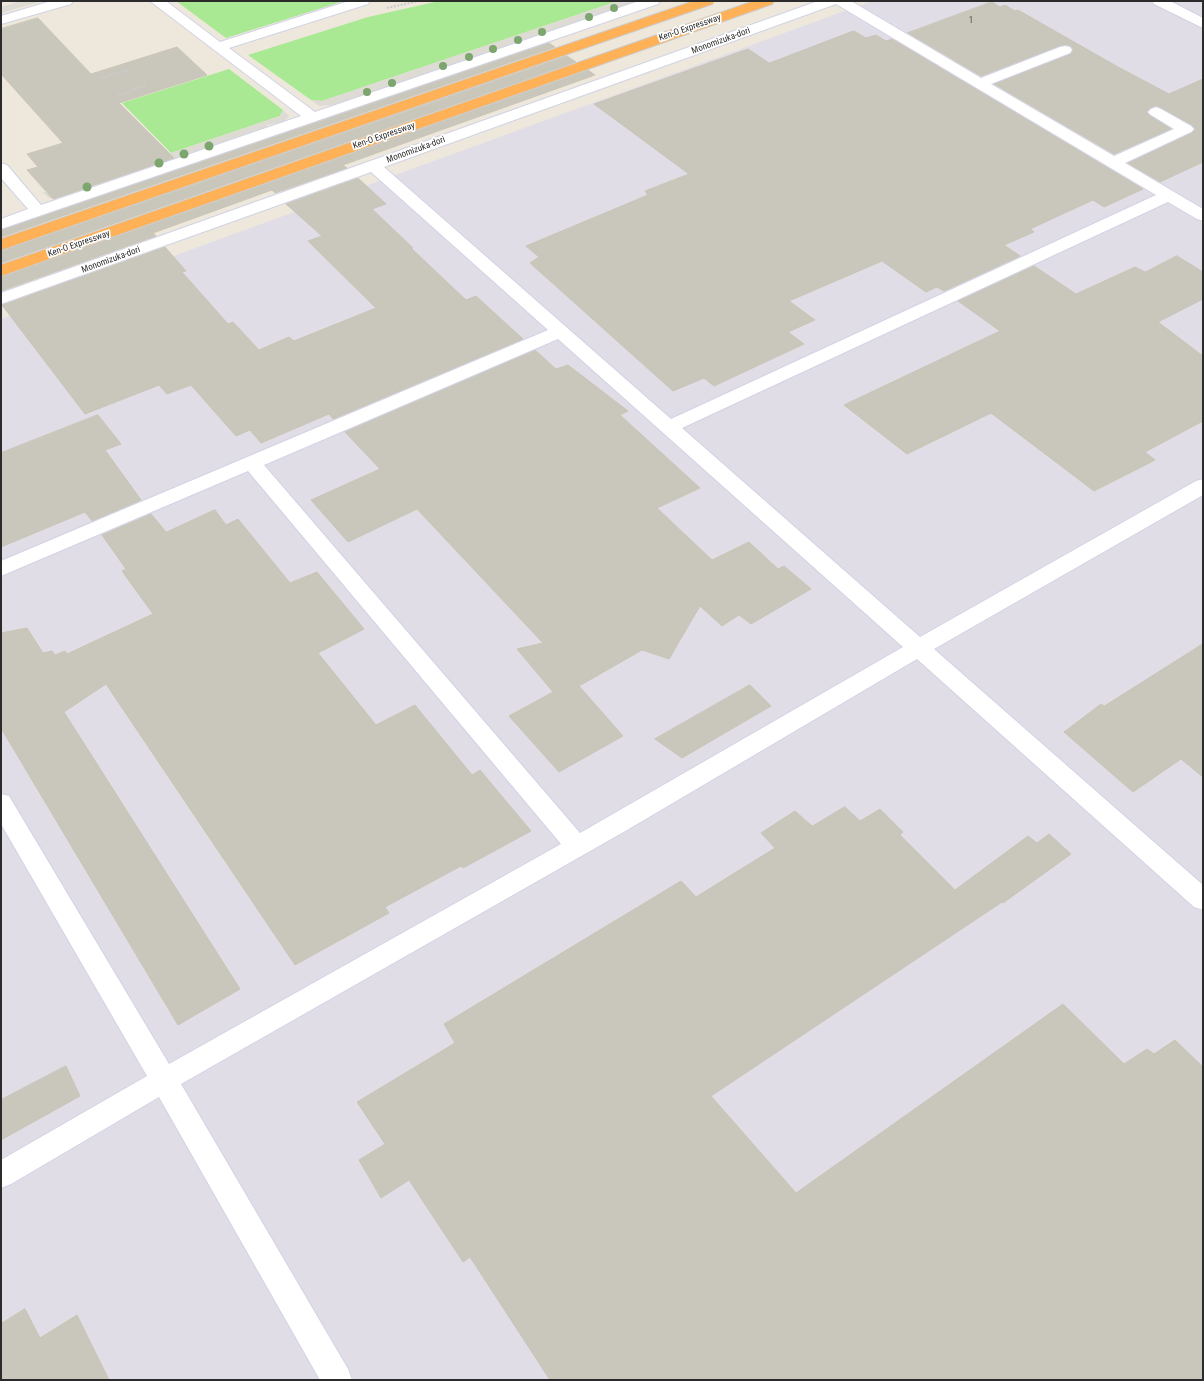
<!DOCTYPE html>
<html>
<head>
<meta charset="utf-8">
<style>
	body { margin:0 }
	#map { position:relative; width:1204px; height:1381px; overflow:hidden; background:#eee8dc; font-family:"Roboto Condensed",sans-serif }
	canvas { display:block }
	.frame { position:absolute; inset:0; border:2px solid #2b2b2b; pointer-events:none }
</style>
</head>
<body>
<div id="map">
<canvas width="1204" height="1381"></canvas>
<div class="frame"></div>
</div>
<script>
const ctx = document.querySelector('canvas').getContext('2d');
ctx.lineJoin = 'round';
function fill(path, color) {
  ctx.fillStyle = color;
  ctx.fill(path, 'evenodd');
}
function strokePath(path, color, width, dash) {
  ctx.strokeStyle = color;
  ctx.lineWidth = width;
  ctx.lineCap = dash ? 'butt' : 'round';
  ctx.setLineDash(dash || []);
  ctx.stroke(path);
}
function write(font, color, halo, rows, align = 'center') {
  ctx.font = font + ' "Roboto Condensed",sans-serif';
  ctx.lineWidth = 3.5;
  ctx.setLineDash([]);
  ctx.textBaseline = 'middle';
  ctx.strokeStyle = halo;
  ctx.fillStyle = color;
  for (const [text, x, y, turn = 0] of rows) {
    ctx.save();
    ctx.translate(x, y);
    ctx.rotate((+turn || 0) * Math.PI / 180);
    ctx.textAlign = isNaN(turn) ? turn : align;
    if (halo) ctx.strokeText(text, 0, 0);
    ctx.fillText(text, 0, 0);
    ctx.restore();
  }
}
fill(new Path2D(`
	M872,1H1203V1380H1V319Z`), '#e1dde6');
fill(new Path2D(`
	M176,1H344L226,38Z
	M439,1H618L322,101L311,100L248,55L368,17Z
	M229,69L283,110L280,116L171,153L122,103Z`), '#a9e994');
fill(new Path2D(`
	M20,1H43L1,13V7Z
	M618,1H638L333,105L319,106L311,100L322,101Z
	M283,110L289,116L284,122L266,125L268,127L214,145L213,144L205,146L206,148L189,154L188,152L180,155L181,157L164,162L162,161L154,164L155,165L138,171L137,169L128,172L130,174L92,186L91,185L82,188L83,190L61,197L49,198L42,192L54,193L280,116Z`), '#dedbd4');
const building = new Path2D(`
	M992,2L1000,7L1005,5L1015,11L1018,10L1118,67L1169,94L1203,79V162L1160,182L1128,163L1192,133L1195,130L1192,125L1157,106L1150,108L1147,113L1171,129L1114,154L994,84L1071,54L1073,49L1070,46H1059L981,76L908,33Z
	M38,18L91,74L177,47L207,75L119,103L174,158L53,199L27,170L38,167L27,154L63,143L1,74V29Z
	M854,31L866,38L876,35L886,41L892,39L1143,189L1104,207L1093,200L1030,229L1034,232L1004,245L1020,256L944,291L937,287L926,292L882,261L789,301L815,320L788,332L804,344L714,386L704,378L673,391L530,263L539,257L526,246L648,195L645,191L689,174L594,104L748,49L769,63Z
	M549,43L555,47L1,237V230Z
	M567,56L576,62L1,263V251Z
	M588,70L595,75L343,165L347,168L275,193L272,190L153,233L156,236L1,291V277Z
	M358,178L386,204L372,209L413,248L412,249L466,300L476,296L523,339L333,419L329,414L261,443L250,430L236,436L191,385L167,394L159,385L85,414L2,305L165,247L186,271L182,272L228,324L233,322L259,350L289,337L294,341L376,308L308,241L322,236L286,204Z
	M1177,256L1203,272V299L1158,322L1203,356V421L1145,452L1155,460L1094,491L991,413L907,454L844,405L1000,331L958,301L1034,266L1076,294L1135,267L1145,272Z
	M535,350L556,369L568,365L628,411L620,415L700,488L657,508L712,560L749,542L778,569L784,566L811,589L751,624L739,615L722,626L700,606L669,659L642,650L579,686L623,736L559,772L509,716L553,692L517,649L543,643L417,509L348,542L311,500L380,469L345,432Z
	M98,415L121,444L105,450L141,500L92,521L85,512L1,547V453Z
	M215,510L226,525L238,519L290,583L317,572L364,629L318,653L376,725L415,705L472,775L480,770L531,831L463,868L461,866L385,907L389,913L295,965L106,684L64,712L240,989L178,1025L1,728V633L27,628L43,653L52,651L55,655L65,651L67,654L153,614L122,571L126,569L102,535L151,514L166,532Z
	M1203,644V777L1181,759L1133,792L1064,732L1101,704L1104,706Z
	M750,685L771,706L682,758L655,739Z
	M845,807L860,821L880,809L903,832L900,835L955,890L1028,836L1037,843L1049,834L1071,854L1003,903L1002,902L711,1096L796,1193L1063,1004L1124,1064L1147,1049L1154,1054L1175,1040L1203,1067V1380H550L470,1257L463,1262L409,1180L381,1198L359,1160L385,1144L357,1102L455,1043L444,1024L681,881L696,897L775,848L761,833L795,811L812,826Z
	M66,1066L80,1096L1,1140V1100Z
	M25,1309L40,1338L77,1315L109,1380H1V1324Z`);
fill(building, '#c9c6bb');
strokePath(building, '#cac5b6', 1);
const minor = new Path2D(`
	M51,1H73L71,4L1,24V16Z
	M150,1H166L220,42L349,1H370L368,4L229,48L315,112L639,1H660L658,4L1,229V219L28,209L1,178V163L7,165L41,205L301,116Z
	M818,1H851L981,78L1060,47L1065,46L1070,47L1072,50L1070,53L991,84L1114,156L1174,129L1151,115L1148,112L1151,109L1156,107L1161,109L1191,126L1194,129L1191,132L1125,163L1203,209V221L1197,219L1168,202L682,428L920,637L1196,481L1203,479V495L934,649L1203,885V910L1194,907L917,659L627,830L181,1084L348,1369L352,1380H320L159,1097L11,1184L1,1188V1160L147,1076L1,824V794L9,796L169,1064L561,844L248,471L1,576V561L548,330L371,172L1,304V293ZM836,4L1156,195L671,419L384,167ZM558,339L903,647L580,833L264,465Z
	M1152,1H1170L1203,18V28L1154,4Z`);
const highway = new Path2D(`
	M694,1H714L712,4L1,250V239Z
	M754,1H774L772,4L1,276V265Z`);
strokePath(minor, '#d1d3e5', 2);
strokePath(highway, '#ccc', 2);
strokePath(new Path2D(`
	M387,8L419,1
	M100,78L130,70
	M118,96L146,85`), '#ccc', 2, [2, 1.5]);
fill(minor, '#fff');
fill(highway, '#ffb157');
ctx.fillStyle = '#7ca66e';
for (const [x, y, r] of [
	[614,8,4],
	[589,17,4],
	[542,32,4],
	[518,40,4],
	[493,49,4],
	[469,57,4],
	[443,66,4],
	[392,83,4],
	[367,92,4],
	[209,146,4.5],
	[184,154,4.5],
	[159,163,4.5],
	[87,187,4.5]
]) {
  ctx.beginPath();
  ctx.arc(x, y, r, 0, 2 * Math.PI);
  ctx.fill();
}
write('9px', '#52524f', null, [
	["1",971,21]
]);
write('9px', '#2b2b2b', '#fff', [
	["Ken-O Expressway",690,28,-19],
	["Monomizuka-dori",721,41,-20],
	["Ken-O Expressway",384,136,-19],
	["Monomizuka-dori",416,150,-20],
	["Ken-O Expressway",79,244,-19],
	["Monomizuka-dori",111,260,-20]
]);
</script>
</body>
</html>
